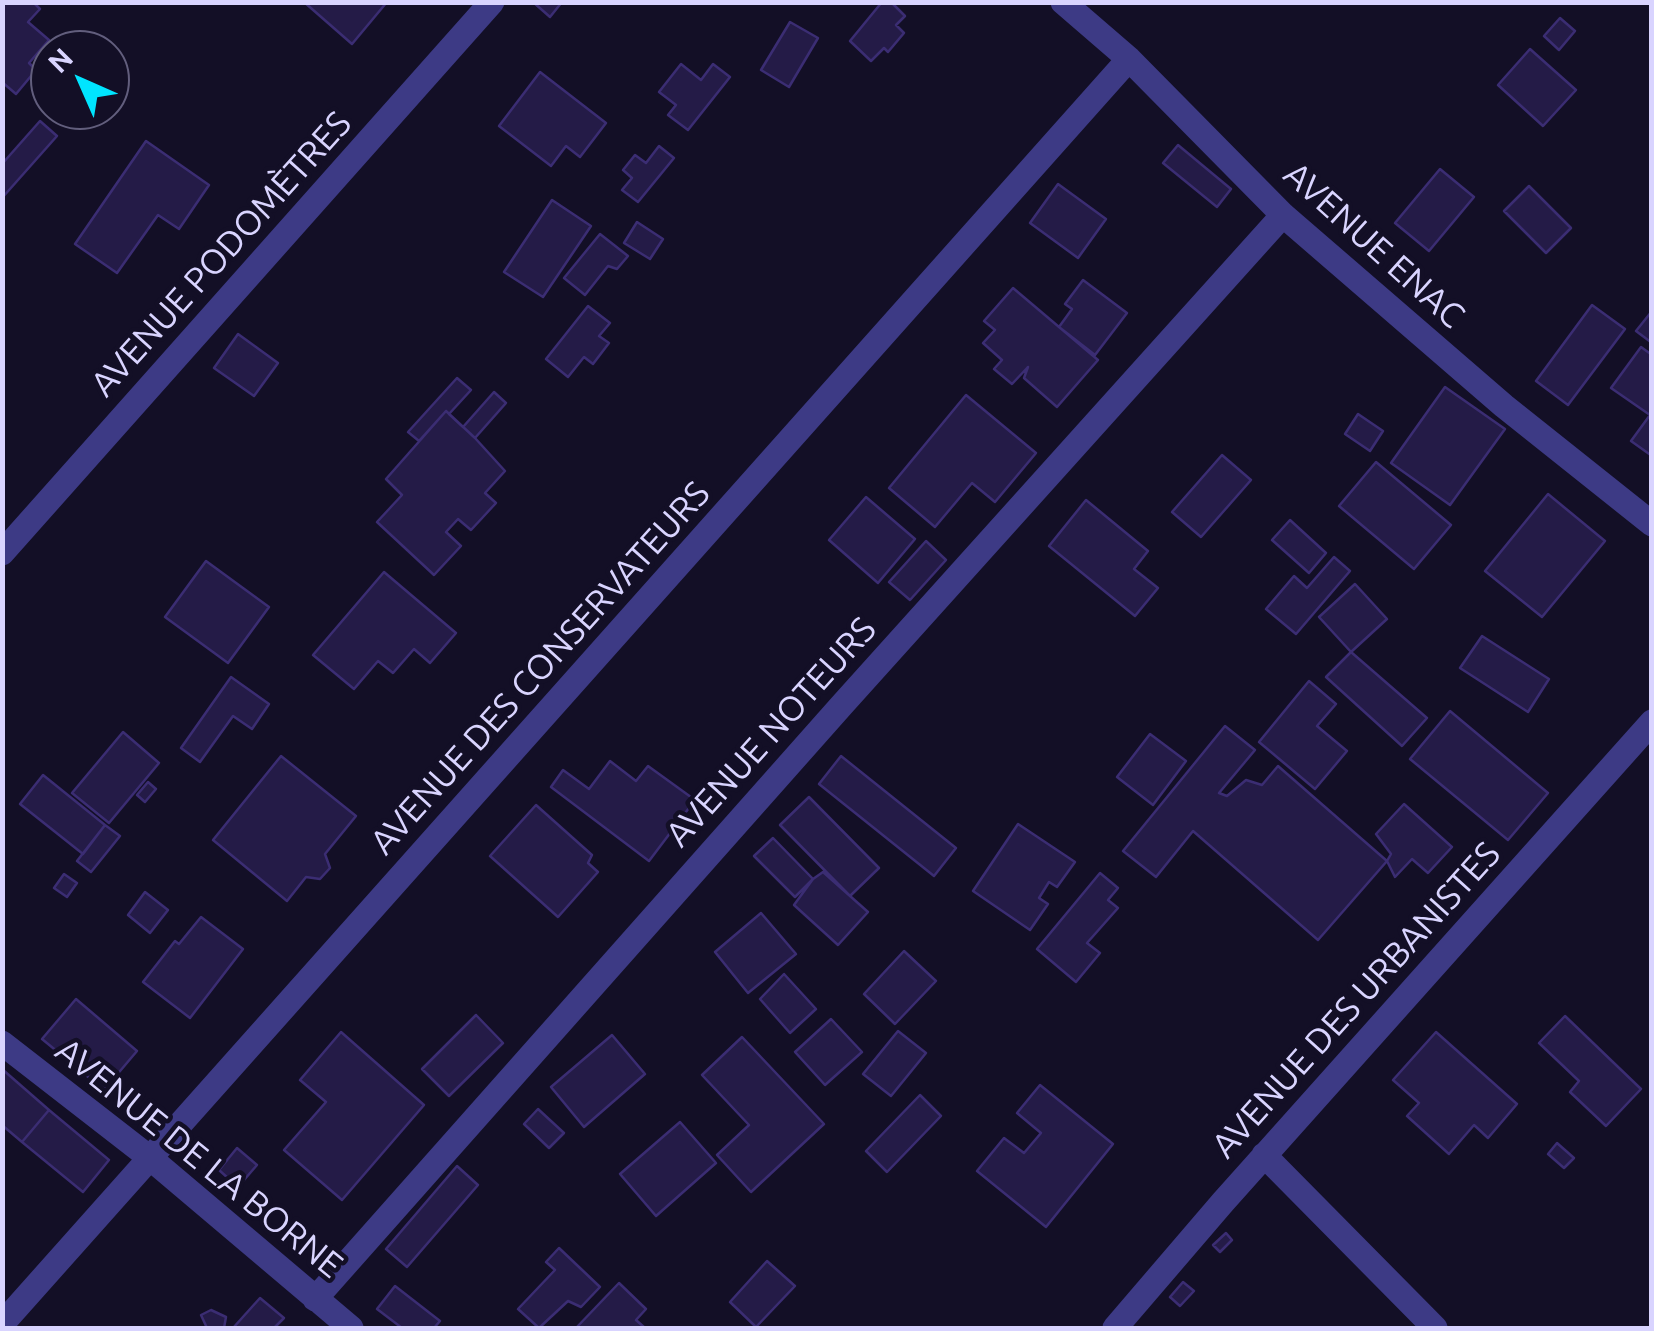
<!DOCTYPE html>
<html>
<head>
<meta charset="utf-8">
<style>
	body { margin:0 }
	#map { position:relative; width:1654px; height:1331px; overflow:hidden; background:#130f26; font-family:Ubuntu,sans-serif }
	canvas { display:block }
	.frame { position:absolute; inset:0; border:5px solid #d9d4ff; pointer-events:none }
	.north { position:absolute; left:30px; top:30px; width:100px; height:100px; box-sizing:border-box; background:#130f26; border:2px solid #625e7d; border-radius:50%; rotate:315deg; font-size:28px; font-weight:700; line-height:40px; text-align:center; color:#d9d4ff }
	.north::after { content:''; display:block; margin:auto; width:35px; height:45px; background:#00e5ff; clip-path:polygon(50% 0,100% 100%,50% 72%,0 100%) }
</style>
</head>
<body>
<div id="map">
<canvas width="1654" height="1331"></canvas>
<div class="frame"></div>
<div class="north">N</div>
</div>
<script>
const ctx = document.querySelector('canvas').getContext('2d');
ctx.lineJoin = 'round';
function fill(path, color) {
  ctx.fillStyle = color;
  ctx.fill(path, 'evenodd');
}
function strokePath(path, color, width, dash) {
  ctx.strokeStyle = color;
  ctx.lineWidth = width;
  ctx.lineCap = dash ? 'butt' : 'round';
  ctx.setLineDash(dash || []);
  ctx.stroke(path);
}
function write(font, color, halo, rows, align = 'center') {
  ctx.font = font + ' Ubuntu,sans-serif';
  ctx.lineWidth = 9;
  ctx.setLineDash([]);
  ctx.textBaseline = 'middle';
  ctx.strokeStyle = halo;
  ctx.fillStyle = color;
  for (const [text, x, y, turn = 0] of rows) {
    ctx.save();
    ctx.translate(x, y);
    ctx.rotate((+turn || 0) * Math.PI / 180);
    ctx.textAlign = isNaN(turn) ? turn : align;
    if (halo) ctx.strokeText(text, 0, 0);
    ctx.fillText(text, 0, 0);
    ctx.restore();
  }
}
const building = new Path2D(`
	M2,2H33L40,9L28,22L49,40L29,63L36,70L16,94L2,82Z
	M304,2H387L352,44Z
	M533,2H562L550,17Z
	M882,2H891L905,16L896,25L904,33L888,52L884,48L871,61L850,41Z
	M1560,18L1575,31L1559,50L1544,36Z
	M790,22L818,38L789,87L761,70Z
	M1530,49L1576,90L1543,126L1498,85Z
	M681,64L701,80L713,64L730,77L688,130L668,115L676,105L659,92Z
	M540,72L606,123L580,157L566,146L551,166L499,126Z
	M40,121L57,136L2,198V164Z
	M146,141L209,185L179,229L158,215L117,273L75,244Z
	M1178,145L1231,189L1217,207L1163,163Z
	M659,146L674,158L638,202L622,190L632,178L623,170L635,155L646,163Z
	M1440,169L1474,197L1429,251L1395,223Z
	M1058,184L1106,219L1078,258L1030,223Z
	M1529,186L1571,228L1546,253L1504,211Z
	M552,200L591,226L543,297L504,272Z
	M637,222L663,239L650,259L624,243Z
	M600,234L628,256L617,269L608,266L585,295L564,278Z
	M1083,280L1127,313L1095,355L1059,327L1072,309L1065,304Z
	M1013,288L1098,360L1057,407L1024,378L1028,367L1012,384L994,369L1002,360L983,343L995,330L984,321Z
	M1592,305L1625,329L1568,405L1536,381Z
	M588,306L610,323L599,336L609,343L593,364L584,357L568,377L546,359Z
	M1652,311V343L1636,331Z
	M238,334L278,363L254,396L214,368Z
	M1641,347L1652,355V456L1631,441L1650,415L1611,388Z
	M457,378L471,390L449,414L463,427L494,392L506,403L475,438L446,411L419,441L408,432Z
	M1445,387L1505,429L1450,505L1391,463Z
	M966,395L1036,453L995,502L972,483L935,527L889,488Z
	M446,411L475,438L505,471L485,493L496,503L471,530L458,519L446,532L461,546L434,575L377,522L402,495L386,479Z
	M1358,414L1383,431L1370,451L1345,434Z
	M1222,455L1251,480L1201,537L1172,512Z
	M1376,462L1451,525L1414,569L1339,506Z
	M1548,494L1605,541L1542,617L1485,571Z
	M866,497L915,539L878,583L829,540Z
	M1086,500L1148,551L1134,569L1158,588L1135,616L1049,546Z
	M1290,520L1326,553L1309,573L1272,540Z
	M926,541L946,560L910,600L889,582Z
	M1334,557L1350,571L1296,634L1266,609L1294,576L1307,588Z
	M206,561L269,607L228,663L165,617Z
	M384,572L456,633L430,663L414,649L393,673L378,661L354,689L313,655Z
	M1355,584L1387,619L1351,652L1319,617Z
	M1482,636L1549,679L1528,712L1460,668Z
	M1351,652L1427,718L1402,746L1326,677Z
	M231,677L269,704L252,729L233,716L200,762L181,748Z
	M1309,681L1336,704L1317,726L1347,751L1315,789L1259,742Z
	M1450,711L1548,793L1508,840L1410,759Z
	M1225,726L1255,750L1219,793L1227,796L1246,780L1262,785L1278,766L1387,861L1318,940L1193,831L1156,877L1123,851Z
	M123,732L159,763L109,823L72,793Z
	M1150,734L1186,761L1153,805L1117,777Z
	M281,756L356,816L325,854L330,868L320,879L306,877L287,901L213,840Z
	M841,756L956,848L934,876L819,784Z
	M610,761L636,781L648,766L695,800L649,861L551,787L563,770L589,789Z
	M43,775L105,825L83,854L20,804Z
	M148,782L156,789L145,802L137,795Z
	M809,797L879,868L850,896L780,825Z
	M1404,804L1452,847L1428,873L1412,859L1395,877L1387,861L1391,854L1376,834Z
	M536,805L592,855L588,863L598,872L558,917L490,856Z
	M1018,824L1075,862L1057,887L1049,882L1039,898L1048,904L1030,930L973,891Z
	M105,825L120,836L91,872L77,861Z
	M773,838L813,879L795,897L754,856Z
	M823,872L868,912L838,945L794,905L813,879Z
	M1100,873L1118,888L1108,900L1118,908L1087,943L1100,953L1076,982L1037,949Z
	M64,874L77,883L67,897L54,888Z
	M145,892L168,910L150,933L128,915Z
	M761,913L796,954L748,993L715,952Z
	M201,917L243,949L190,1018L143,982L175,941L179,944Z
	M904,951L936,981L895,1024L864,994Z
	M784,974L816,1009L790,1033L760,999Z
	M76,999L137,1051L104,1090L42,1039Z
	M476,1015L503,1043L449,1096L422,1069Z
	M1565,1016L1641,1089L1606,1126L1570,1092L1579,1081L1539,1043Z
	M831,1019L862,1052L825,1085L795,1052Z
	M898,1031L926,1053L891,1096L863,1074Z
	M341,1032L424,1105L342,1200L284,1150L326,1102L300,1080Z
	M1436,1032L1517,1104L1488,1138L1474,1125L1449,1154L1407,1116L1419,1103L1393,1080Z
	M612,1035L645,1074L584,1127L551,1087Z
	M742,1037L824,1124L751,1192L717,1155L749,1125L702,1075Z
	M2,1069L49,1110L22,1142L2,1125Z
	M1040,1085L1113,1144L1046,1227L977,1171L1004,1138L1024,1153L1041,1133L1017,1113Z
	M920,1095L941,1116L887,1172L866,1151Z
	M538,1109L564,1133L549,1148L524,1124Z
	M49,1110L109,1160L83,1192L22,1142Z
	M680,1122L716,1163L656,1216L620,1174Z
	M1557,1143L1574,1158L1564,1168L1548,1154Z
	M237,1148L257,1165L238,1187L219,1170Z
	M457,1166L478,1185L407,1267L386,1249Z
	M1226,1233L1232,1240L1220,1252L1213,1245Z
	M559,1248L600,1287L581,1307L568,1301L539,1328L518,1309L555,1270L546,1262Z
	M767,1261L795,1286L756,1327L730,1302Z
	M1183,1282L1194,1291L1180,1306L1170,1297Z
	M619,1283L646,1309L636,1320L645,1328H576Z
	M395,1286L440,1321L434,1328H402L377,1309Z
	M260,1298L284,1318L274,1328H233Z
	M211,1310L226,1317L224,1328H207L201,1315Z`);
fill(building, '#241b47');
strokePath(building, '#3b2d73', 2.5);
strokePath(new Path2D(`
	M1063,2L1129,59L1283,215L1504,406L1652,524
	M2,553L492,2
	M2,1043L150,1158L351,1328
	M1264,1155L1435,1328
	M315,1299L841,706L1283,215
	M2,1324L1129,59
	M1115,1328L1223,1202L1652,722`), '#3d3a85', 25);
write('35px', '#d9d4ff', '#130f26', [
	["AVENUE ENAC",1374,245,42],
	["AVENUE PODOMÈTRES",221,254,-48],
	["AVENUE DES CONSERVATEURS",540,668,-48],
	["AVENUE NOTEURS",771,732,-48],
	["AVENUE DES URBANISTES",1356,1000,-48],
	["AVENUE DE LA BORNE",199,1158,39]
]);
</script>
</body>
</html>
